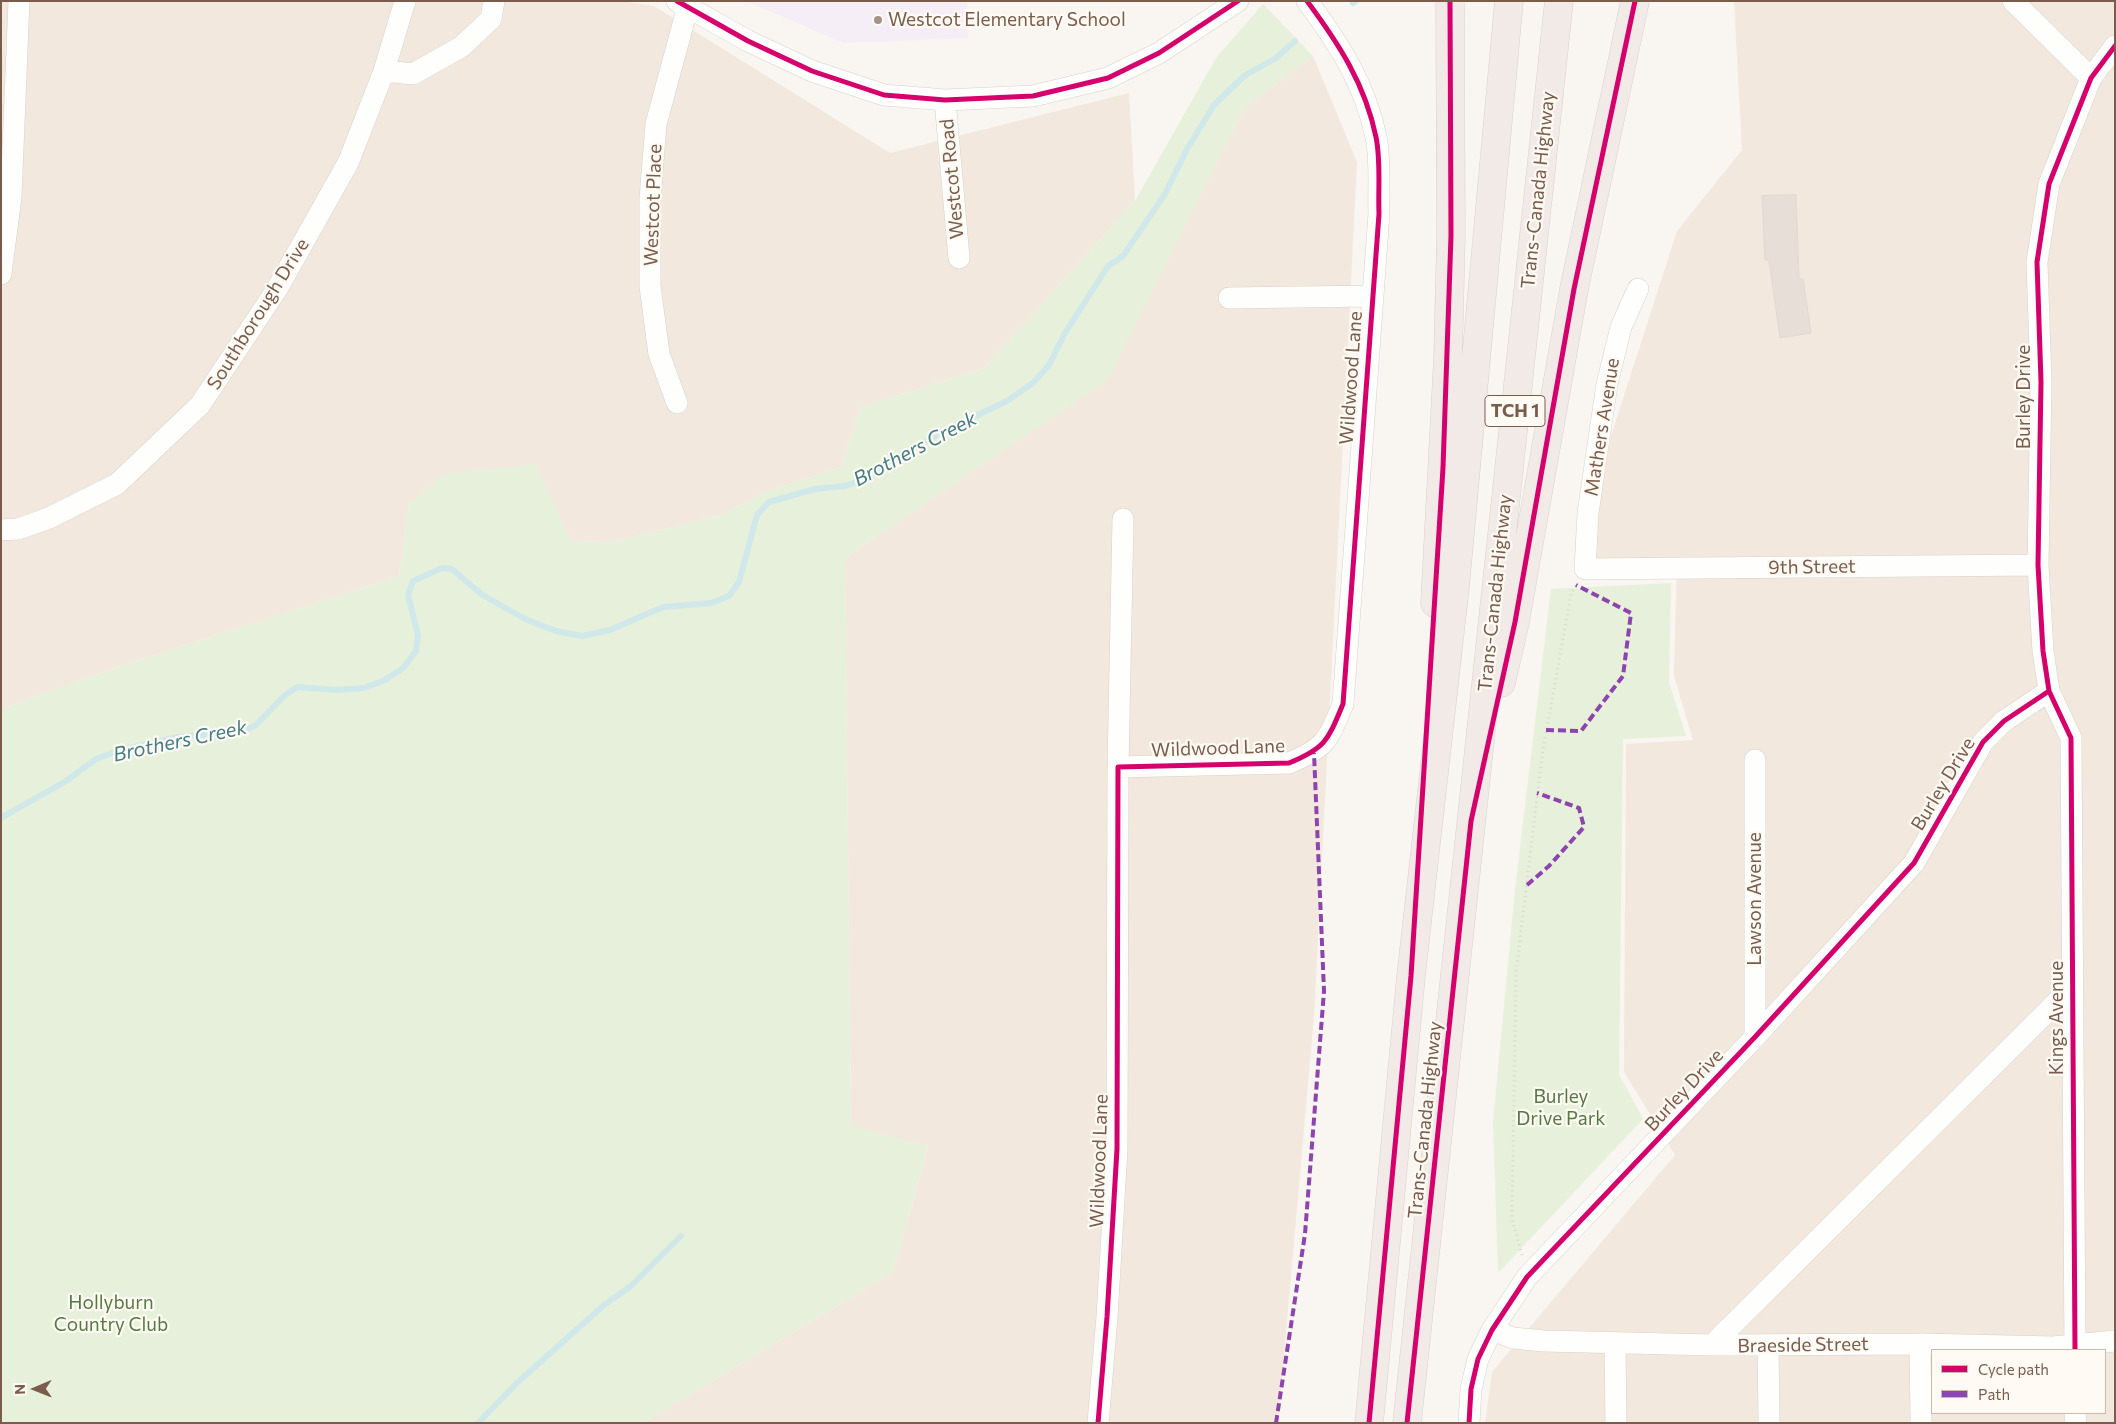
<!DOCTYPE html>
<html>
<head>
<meta charset="utf-8">
<style>
	body { margin:0 }
	#map { position:relative; width:2116px; height:1424px; overflow:hidden; background:#f9f5f0; font-family:Commissioner,sans-serif }
	canvas { display:block }
	.frame { position:absolute; inset:0; border:2px solid #7a5c4d; pointer-events:none }
	.legend { position:absolute; left:1931px; top:1349px; width:175px; height:65px; box-sizing:border-box; background:#fffaf3; border:1px solid #cabbb1; margin:0; padding:6px 9px; list-style:none; font-size:15px; color:#7a5c4d }
	.legend li { display:flex; align-items:center; gap:10px; height:25px }
	.legend b { width:25px; border:1px solid #cabbb1 }
	.north { position:absolute; left:10px; top:1364px; width:50px; height:50px; -webkit-text-stroke:4px #fffaf3; paint-order:stroke; rotate:269deg; font-size:14px; font-weight:700; line-height:20px; text-align:center; color:#7a5c4d }
	.north::after { content:''; display:block; margin:auto; width:18px; height:22px; background:#7a5c4d; clip-path:polygon(50% 0,100% 100%,50% 72%,0 100%) }
</style>
</head>
<body>
<div id="map">
<canvas width="2116" height="1424"></canvas>
<div class="frame"></div>
<ul class="legend">
<li><b style="height:6px;background:#d6006c"></b>Cycle path</li>
<li><b style="height:6px;background:#8e44ad"></b>Path</li>
</ul>
<div class="north">N</div>
</div>
<script>
const ctx = document.querySelector('canvas').getContext('2d');
ctx.lineJoin = 'round';
function fill(path, color) {
  ctx.fillStyle = color;
  ctx.fill(path, 'evenodd');
}
function strokePath(path, color, width, dash) {
  ctx.strokeStyle = color;
  ctx.lineWidth = width;
  ctx.lineCap = dash ? 'butt' : 'round';
  ctx.setLineDash(dash || []);
  ctx.stroke(path);
}
function write(font, color, halo, rows, align = 'center') {
  ctx.font = font + ' Commissioner,sans-serif';
  ctx.lineWidth = 4.5;
  ctx.setLineDash([]);
  ctx.textBaseline = 'middle';
  ctx.strokeStyle = halo;
  ctx.fillStyle = color;
  for (const [text, x, y, turn = 0] of rows) {
    ctx.save();
    ctx.translate(x, y);
    ctx.rotate((+turn || 0) * Math.PI / 180);
    ctx.textAlign = isNaN(turn) ? turn : align;
    if (halo) ctx.strokeText(text, 0, 0);
    ctx.fillText(text, 0, 0);
    ctx.restore();
  }
}
fill(new Path2D(`
	M1,1H621L654,6L890,153L1129,93L1135,201L984,368L861,407L841,467L766,492L722,515L611,542L571,541L535,464L409,503L399,576L111,669L1,709Z
	M1734,1H2115V1423H1485L1492,1372L1675,1155L1624,1072L1626,744L1693,740L1674,676L1677,561L1587,563L1611,436L1677,231L1742,150ZM1932,1350H2105V1413H1932Z
	M1313,56L1357,162L1314,1016L1278,1423H643L893,1272L928,1147L851,1126L845,558L1107,380L1244,108Z`), '#f2e8de');
fill(new Path2D(`
	M746,1H967L968,38L843,43Z`), '#f6eef6');
fill(new Path2D(`
	M1263,4L1313,56L1244,108L1108,380L845,558L851,1126L928,1146L893,1272L643,1423H1V709L111,669L399,576L409,503L445,474L536,464L571,541L611,542L722,515L766,492L841,467L861,407L984,368L1135,201L1216,58Z
	M1671,583L1669,682L1686,736L1623,739L1619,1074L1643,1119L1498,1273L1493,1122L1515,890L1551,589Z`), '#e7f0db');
strokePath(new Path2D(`
	M1353,3L1356,1
	M1,818L66,781L96,759L120,750L178,737L240,732L256,725L284,696L297,687L337,690L364,688L385,680L403,668L416,651L418,635L408,595L413,581L442,568L452,569L481,594L525,619L556,631L582,636L610,630L663,607L711,603L729,596L739,582L757,515L769,502L815,489L845,486L868,478L898,457L946,430L1007,401L1033,383L1049,365L1065,333L1108,266L1123,256L1165,194L1187,149L1214,105L1244,76L1276,58L1295,41
	M478,1423L518,1382L604,1305L631,1286L681,1236`), '#d0e8ea', 6);
const building = new Path2D(`
	M1796,195L1799,279H1803L1811,333L1780,338L1769,260H1765L1762,196Z`);
fill(building, '#e6ded7');
strokePath(building, '#e2d8d2', 1);
const minor = new Path2D(`
	M677,1L748,41L812,71L884,95L945,100L1033,96L1108,78L1159,53L1238,1
	M2013,1L2091,78
	M384,71L413,74L461,47L491,19L494,1
	M945,100L959,258
	M1,274L11,197L19,1
	M1638,289L1621,327L1607,384L1588,513L1585,569L2038,565
	M1229,298L1372,296
	M677,403L659,354L650,286V199L656,124L688,6
	M1,530L18,529L49,518L117,484L200,405L277,289L348,163L384,71L405,1
	M1755,760V1037
	M1118,767L1289,763C1326,748 1328,740 1343,704L1379,214C1378,189 1381,161 1376,137C1365,84 1339,44 1307,1
	M1492,1330L1513,1338L1544,1341L1712,1345L1920,1344L2053,1347L2115,1341
	M1615,1343L1616,1423
	M1920,1344L1921,1423
	M1712,1345L2072,987
	M1768,1345L1769,1423
	M2075,1350L2071,738L2049,691L2043,651L2038,565L2041,382L2037,262L2049,184L2091,78L2115,46
	M2075,1413L2076,1423
	M1098,1423L1107,1317L1117,1149L1118,767L1123,519
	M1469,1423L1471,1389L1478,1359L1492,1330L1527,1277L1755,1037L1914,863L1983,742L2004,721L2049,691`);
const highway = new Path2D(`
	M1435,603L1448,357L1451,236L1450,1
	M1501,683L1515,622L1574,289L1635,1
	M1369,1423L1411,976L1455,587L1509,1
	M1407,1423L1559,1`);
strokePath(minor, '#d7d1cb', 22);
strokePath(highway, '#dad1cc', 29);
strokePath(new Path2D(`
	M1522,1255L1512,1219L1516,973L1542,756L1571,594L1576,585`), '#dcd5d0', 3, [1, 4]);
strokePath(minor, '#fefefd', 21);
strokePath(highway, '#f2eae7', 28);
strokePath(new Path2D(`
	M1546,730L1581,731L1623,676L1631,613L1576,585
	M1527,885L1549,866L1584,827L1579,808L1537,793
	M1276,1423L1305,1234L1324,991L1314,753`), '#8e44ad', 4, [8, 4]);
strokePath(new Path2D(`
	M677,1L748,41L812,71L884,95L945,100L1033,96L1108,78L1159,53L1238,1
	M2075,1350L2071,738L2049,691L2043,651L2038,565L2041,382L2037,262L2049,184L2091,78L2115,46
	M1098,1423L1107,1317L1117,1149L1118,767L1289,763C1326,748 1328,740 1343,704L1379,214C1378,189 1381,161 1376,137C1365,84 1339,44 1307,1
	M1369,1423L1411,976L1443,468L1451,236L1450,1
	M1407,1423L1471,821L1515,622L1574,289L1635,1
	M1469,1423L1471,1389L1478,1359L1492,1330L1527,1277L1755,1037L1914,863L1983,742L2004,721L2049,691`), '#d6006c', 5);
for (const [x, y, r, color] of [
	[878,20,5,"#a69286"]
]) {
  const dot = new Path2D();
  dot.arc(x, y, r, 0, 2 * Math.PI);
  ctx.fillStyle = color;
  ctx.fill(dot);
  strokePath(dot, '#fffaf3', 2);
}
for (const [x, y, w] of [
	[1515,411,60]
]) {
  const box = new Path2D();
  box.roundRect(x - w / 2, y - 15.5, w, 31, 4);
  ctx.fillStyle = '#fffaf3';
  ctx.fill(box);
  strokePath(box, '#7a5c4d', 1);
}
write('bold 18px', '#7a5c4d', null, [
	["TCH 1",1515,411]
]);
write('19px', '#7a5c4d', '#fffaf3', [
	["Westcot Elementary School",888,20]
], 'left');
write('19px', '#7a5c4d', '#fffaf3', [
	["Westcot Road",952,179,-95],
	["Trans-Canada Highway",1538,190,-84],
	["Westcot Place",653,205,-88],
	["Southborough Drive",258,314,-58],
	["Wildwood Lane",1351,378,-86],
	["Burley Drive",2024,397,-90],
	["Mathers Avenue",1602,427,-81],
	["9th Street",1812,567,-1],
	["Trans-Canada Highway",1495,593,-84],
	["Wildwood Lane",1218,748,-2],
	["Burley Drive",1943,784,-59],
	["Lawson Avenue",1755,899,-90],
	["Kings Avenue",2057,1018,-90],
	["Burley Drive",1684,1090,-47],
	["Trans-Canada Highway",1425,1120,-84],
	["Wildwood Lane",1099,1161,-88],
	["Braeside Street",1803,1345,-1]
]);
write('19px', '#537a41', '#fffaf3', [
	["Burley",1561,1097],
	["Drive Park",1561,1119],
	["Hollyburn",111,1303],
	["Country Club",111,1325]
]);
write('italic 20px', '#437c86', '#fffaf3', [
	["Brothers Creek",915,449,-28],
	["Brothers Creek",180,741,-12]
]);
</script>
</body>
</html>
